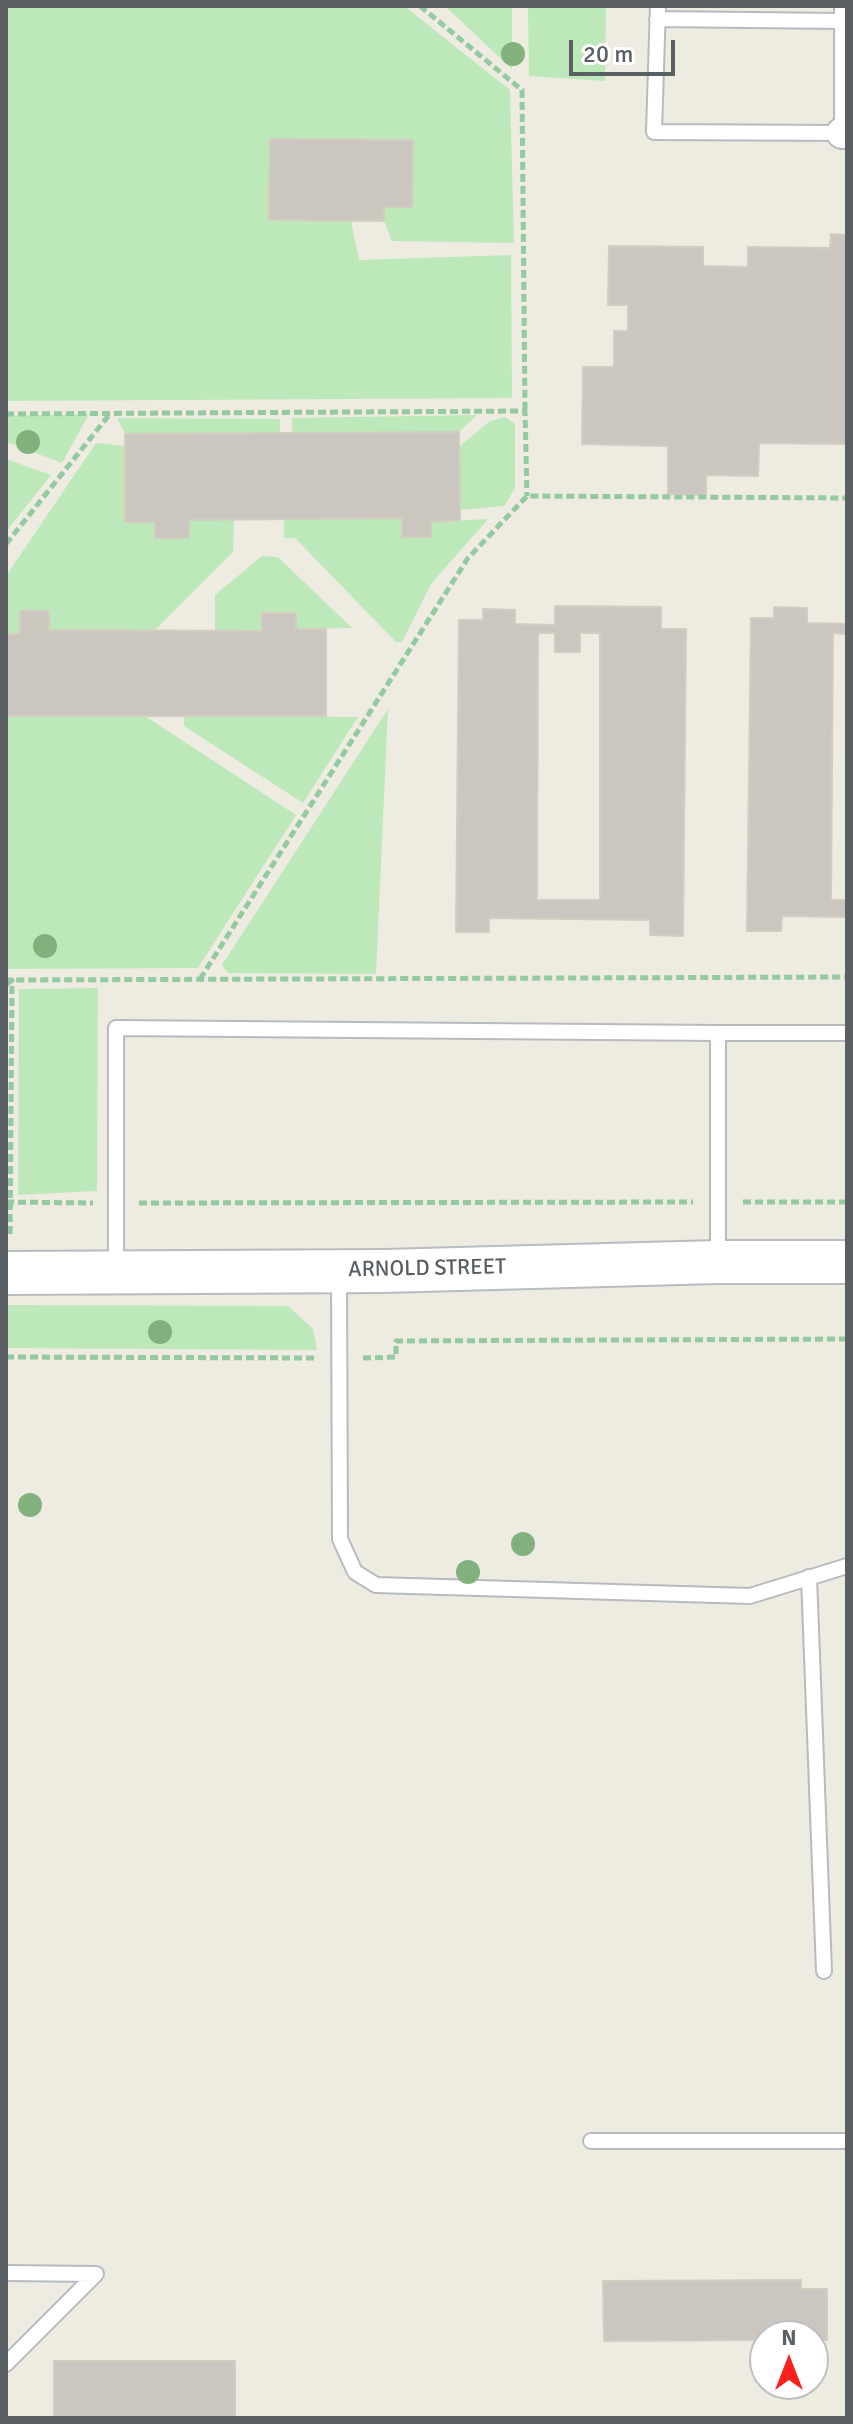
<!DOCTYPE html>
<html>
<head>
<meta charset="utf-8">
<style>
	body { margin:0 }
	#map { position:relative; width:853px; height:2424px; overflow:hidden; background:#eeebe1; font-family:Signika,sans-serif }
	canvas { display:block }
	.frame { position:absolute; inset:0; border:8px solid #5a5f64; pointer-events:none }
	.north { position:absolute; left:749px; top:2320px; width:80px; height:80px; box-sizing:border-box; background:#fff; border:2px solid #bdbfc1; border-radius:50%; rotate:0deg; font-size:22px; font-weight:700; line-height:32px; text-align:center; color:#5a5f64 }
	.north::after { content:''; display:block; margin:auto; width:28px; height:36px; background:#fa201b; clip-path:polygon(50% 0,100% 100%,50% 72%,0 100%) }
	.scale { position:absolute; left:569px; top:40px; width:106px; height:36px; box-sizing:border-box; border:4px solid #5a5f64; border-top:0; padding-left:10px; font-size:24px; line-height:28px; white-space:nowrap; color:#5a5f64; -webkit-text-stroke:6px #fff; paint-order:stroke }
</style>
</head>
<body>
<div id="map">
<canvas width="853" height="2424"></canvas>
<div class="frame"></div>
<div class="north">N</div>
<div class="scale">20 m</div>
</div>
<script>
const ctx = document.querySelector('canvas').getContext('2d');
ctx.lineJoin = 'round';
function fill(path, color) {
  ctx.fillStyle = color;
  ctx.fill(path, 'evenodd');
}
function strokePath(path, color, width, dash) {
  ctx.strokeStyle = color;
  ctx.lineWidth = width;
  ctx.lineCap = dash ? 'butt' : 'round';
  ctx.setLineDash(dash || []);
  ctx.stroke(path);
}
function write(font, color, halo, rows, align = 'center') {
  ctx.font = font + ' Signika,sans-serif';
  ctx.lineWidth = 8;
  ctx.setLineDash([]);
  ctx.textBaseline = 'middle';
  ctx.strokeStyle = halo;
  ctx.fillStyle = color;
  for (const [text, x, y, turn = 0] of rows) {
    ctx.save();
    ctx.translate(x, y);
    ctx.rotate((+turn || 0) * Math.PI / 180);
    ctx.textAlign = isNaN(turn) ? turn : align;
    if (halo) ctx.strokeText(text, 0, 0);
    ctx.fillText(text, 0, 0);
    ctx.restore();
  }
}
fill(new Path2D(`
	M6,6H404L510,90L514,243L392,241L384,221V207H412V140L270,139L269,220L351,221L359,260L511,255L512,398L6,401Z
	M445,6H512V69Z
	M528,6H606L605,81L529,76Z
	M89,414L62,463L6,442V416Z
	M477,415L459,432L292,433V418Z
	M505,417L515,424V488L504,506L460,510L459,447L490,421Z
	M117,418L280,419V433L125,434Z
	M96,443L125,446L126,522H155V538H188L189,520L234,519L233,552L155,630H49V612L21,611L20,634H6V576Z
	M6,459L51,475L6,532Z
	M402,518L403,537H431V522L488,519L431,584L402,642H396L295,538H284V519Z
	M262,556L278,557L352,628L296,629V613L262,614V631L215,630V595Z
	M388,709L376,974L228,973L222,965Z
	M6,716H145L296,815L198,968L6,969Z
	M184,716L358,717L303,803L184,726Z
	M98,988L97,1191L18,1195L19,989Z
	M6,1305L288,1306L313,1329L317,1350L6,1348Z`), '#bde9ba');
const building = new Path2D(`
	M270,139L413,140L412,207H384V221L269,220Z
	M831,234L847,235V444L759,443L758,476L706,475V495L668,494V446L582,444L583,367H614V331H628V305H608L609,246L703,247V266L748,267V247L830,248Z
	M459,432L460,520L431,522V537H402V518L189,520V538H155V522H125V434Z
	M847,604V634L833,633L831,900H847V917L782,916L781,931H747L751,618H774V607L807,608V623L847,624Z
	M555,606L661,607V629H686L683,936L650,935V920L489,918V932H456L459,620H483V609L515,610V624L555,625ZM538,633H555V652H580V633H600V900H537Z
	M20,611H49V630L262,631V613H296V629H326V716H6V634H20Z
	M801,2280V2289H827V2340H813V2336H765V2340L604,2341L603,2281Z
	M54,2361H235V2418H54Z`);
fill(building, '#cbc7c0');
strokePath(building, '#d4ccbf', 2);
const lane = new Path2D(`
	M658,6L654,132L842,133V6
	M657,19L842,21
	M718,1258V1033H847
	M116,1269V1028L718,1033
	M339,1276L340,1539L355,1572L376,1585L750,1596L847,1566
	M809,1577L824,1971
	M591,2141H847
	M6,2273L96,2274L6,2364`);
const street = new Path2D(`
	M842,133H847`);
const secondary = new Path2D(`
	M6,1273L384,1271L718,1262H847`);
strokePath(lane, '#b7babf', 18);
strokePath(street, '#b7babf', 34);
strokePath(secondary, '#b7bcc1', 46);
strokePath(new Path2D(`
	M420,6L522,90L525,411
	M6,414L525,411L527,496
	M6,544L109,415
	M200,979L468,558L527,496L847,498
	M6,980H12L10,1237
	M6,985L12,980L847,977
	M6,1202L93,1203
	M743,1202H847
	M139,1203L693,1202
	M6,1357L317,1358
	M363,1358L396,1357V1341L847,1339`), '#93ca9f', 5, [8, 4]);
strokePath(lane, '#fff', 14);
strokePath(street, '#fff', 30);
strokePath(secondary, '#fff', 42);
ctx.fillStyle = '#83b17d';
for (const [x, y] of [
	[513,54],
	[28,442],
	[45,946],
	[160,1332],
	[30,1505],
	[523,1544],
	[468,1572]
]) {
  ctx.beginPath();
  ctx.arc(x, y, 12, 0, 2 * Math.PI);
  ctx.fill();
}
write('22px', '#5a5f64', '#fff', [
	["ARNOLD STREET",427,1269,-1]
]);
</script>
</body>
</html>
